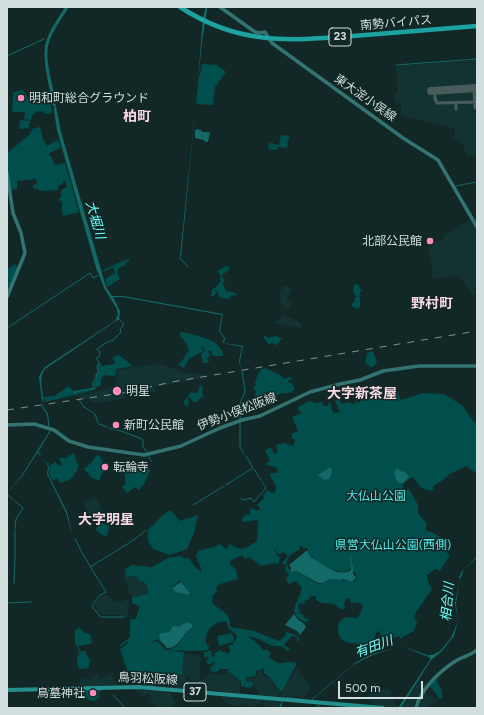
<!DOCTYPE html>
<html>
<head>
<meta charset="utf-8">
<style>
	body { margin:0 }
	#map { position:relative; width:484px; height:715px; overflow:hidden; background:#122827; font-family:Figtree,sans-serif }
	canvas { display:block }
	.frame { position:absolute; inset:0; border:8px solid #d2dfde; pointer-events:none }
	.scale { position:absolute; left:338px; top:681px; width:85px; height:18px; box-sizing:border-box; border:2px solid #d2dfde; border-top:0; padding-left:5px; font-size:12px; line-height:14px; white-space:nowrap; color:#d2dfde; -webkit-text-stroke:3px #122827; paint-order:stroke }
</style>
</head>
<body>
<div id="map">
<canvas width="484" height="715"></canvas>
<div class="frame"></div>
<div class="scale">500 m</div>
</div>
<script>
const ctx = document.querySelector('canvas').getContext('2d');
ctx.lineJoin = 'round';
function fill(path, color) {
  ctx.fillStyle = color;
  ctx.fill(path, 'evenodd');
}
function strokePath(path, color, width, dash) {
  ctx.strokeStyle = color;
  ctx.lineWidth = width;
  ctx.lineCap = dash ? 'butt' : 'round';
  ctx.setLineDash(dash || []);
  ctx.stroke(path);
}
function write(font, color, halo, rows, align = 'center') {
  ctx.font = font + ' Figtree,"Noto Sans JP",sans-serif';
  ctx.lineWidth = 3;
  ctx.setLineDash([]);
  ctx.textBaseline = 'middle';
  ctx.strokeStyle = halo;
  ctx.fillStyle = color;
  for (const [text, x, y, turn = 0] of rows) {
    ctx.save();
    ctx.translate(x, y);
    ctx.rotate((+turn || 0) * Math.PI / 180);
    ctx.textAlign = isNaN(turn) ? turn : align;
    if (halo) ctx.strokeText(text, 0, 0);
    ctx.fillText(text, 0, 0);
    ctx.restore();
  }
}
fill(new Path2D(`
	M477,60V154L467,156L462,143L453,138L455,134L454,128L401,116V103H395V94H398L396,66Z
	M471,219L477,228V286L474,288L476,293L472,295L459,276L456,277L455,275L433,279L428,243L443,241V236Z
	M284,285L292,289L287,300L292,302L289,310L285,309L280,301L281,298L279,297V294Z
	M285,315L286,316L299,322L302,326L301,328L274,323Z
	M158,363L185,373L203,374V378L155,387L156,392L131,394L124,395L125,399L117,400L97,403L87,399H80L79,395L82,394L102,390L115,385V381L117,380L115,377L117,370Z
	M96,497L105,517L94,524L91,519L85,520L79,514L87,510L83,503Z
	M125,571L127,578L131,576L138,577L147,586L148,594L132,597L124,579L123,575Z
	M106,594L115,602H121L126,599L129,601L127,617L114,614L105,615L99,612L94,604L100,597Z
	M184,654L199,655L202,661L200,662V678L195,681L189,680L190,676L188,675L185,690L170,688L163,674L182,675Z
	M296,668L311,688L304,697L287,696L283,698H279Z
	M258,670H262L263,675L271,678L275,687L282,693L275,697L259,696L252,681H248L246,678H254L256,676Z
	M225,671H228L240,683V693L190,689L189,688L190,682H197L210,674L224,675Z
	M113,672L114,673L111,675L117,685L81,687L80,685V678L82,677L83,680L87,678L89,681L91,680L90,678L94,676V675L97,673L99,679H101Z
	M420,680L427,685L412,708H402Z
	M378,686L381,690L383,689L385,690L388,688L396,698L393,700L397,705V708L375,706L373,702H370L367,696Z
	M135,689L169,691L176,703L170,708H158L150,699L152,697L148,693L142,697Z
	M424,691L428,696L430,695L434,700L438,698L439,699L428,707L429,708H418L420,702Z
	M222,696L240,698L246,704L240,706L227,704L224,702Z
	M241,697L263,699V701L260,704L250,708Z
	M265,700H278L281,703L280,707L268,708L263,703Z`), '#133332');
fill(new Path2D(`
	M202,64L217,65L226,72L215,87L213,105L196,104L199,76H200Z
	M23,90L32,104L49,95L52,113L44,114V112C33,108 30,119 29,128L19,129L20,120L29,121L30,120L24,119L25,112H12L13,92Z
	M40,127L43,139L47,146L58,140L61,148L49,153V156H51L55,165L65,163L79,212L63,216L62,209V201H60L59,199L61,197V190L67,187L65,181H63V183L58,186V190L43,191L33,188V185L37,184L36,179L17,181V189L10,190L7,167V153L29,135L31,133L30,131H32V129Z
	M281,135L289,136L287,148L278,147L277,150L268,149L269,143L279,145Z
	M129,259V261L125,262L126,265L119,268L117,273L120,279L107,287L105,279L115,273L113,267L103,272V270C112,266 118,262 129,259Z
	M15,264L18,269L10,289L7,285V282L10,280L9,279L7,280V269Z
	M230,266L229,270L222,275V277L225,281L222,283L227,292L229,291L237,294L236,296L232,295L229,299L219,297L218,292L215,289L216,294L213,296H211L212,290C216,286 223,283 220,277L221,276L219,274L218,271L224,267Z
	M354,284L359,285V288L362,291L360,292V306L358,309L352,306L351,303H354L356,296L353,292Z
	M181,332C193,334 224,340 223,356H213L211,351H208L210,356L206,359V360H209L208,363H203L201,355L205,350L202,346L201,347L203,351L191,358H189L184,368L178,365L185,357V356L189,350L187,345L180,335Z
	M265,335L268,338L275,336L282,338L277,345L271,343L269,345L263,337Z
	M371,351L373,352L377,362L374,366L370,368L368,364L365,365L367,353Z
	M119,355L133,366L116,369L115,375L114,376L104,375L101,380V386L97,387L95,390L45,402L44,397L54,396L69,386L73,391L94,388L95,387L93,385L96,379V375L98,374V367L99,362L101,363V366L115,364L113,357Z
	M265,368L282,376L283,379L291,377L292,379L288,381L289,383H292L295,390L289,393H283L277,395L271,392L267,399L269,405L260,409C253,405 255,398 256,391L253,389L256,385L255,383L258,373H260V370Z
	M201,385L203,387L202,392L203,396L195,403L189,397L187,399L190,402L188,403V408L183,402L192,391L193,393H196L199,390V387Z
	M397,391L401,400L423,393L444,394L462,405L474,422L477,423V474L466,466L450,474L443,480L433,486L434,491C421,490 421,488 413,477L410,478L403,484L404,491L409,489L418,505V513L427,524L425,530C434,533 443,536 446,546C447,550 446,552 450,555L440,571L436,569L427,575V579L432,589L429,594L427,595C424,603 417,608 414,617L417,622L414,631L403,637L401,639L399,636L393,638L385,644L383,641L379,631L376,632L374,643C365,643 354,645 346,642C337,639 335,623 343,619C348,616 353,618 358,618L363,606C360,601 356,603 351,603L350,599L346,598L344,605L345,608L342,610L334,604L322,603L316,600V596H311L308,600L304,601L306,604H303L302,603L298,604L300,614H302L306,619H308L309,621L305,622C285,613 299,602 302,588L295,581L288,584L286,578L289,575L285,570L286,566L282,563L288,556L283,552L280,554L277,553L275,550L279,545L274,550L276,554L280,558L278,564L273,563L262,566L249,557L245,559L242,555L230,561V564L236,570L238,579L223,583L218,585L216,589L217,591L213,595L212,603C221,612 231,611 230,627L254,631L279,641L286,635V632L296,635L299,638V641H297V637L292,636L286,642L284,645L290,649L288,651L281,646C270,648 265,641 256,638C253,637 250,637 247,636L258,644L263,650H267L271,653L269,657C283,669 283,659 296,663V665L282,692C273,685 274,678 264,673V668L266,667H263V669L256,671V675L253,677H245L247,682L251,681L254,685L250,688L241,686V682L229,672L228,669H221L217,671L216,673L211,671L210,668L215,663L214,662L208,665L206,661L209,658L204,657V652L212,650L211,654L212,657L215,656L214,654L220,650L228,654L230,651L228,646L233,644L237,637L236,634L228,628L226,621C212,623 205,629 206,644L209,646L208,650L197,651L169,650L157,639L150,643L157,641L166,650L184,652L182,675L161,674L162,677L155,681V684H153L154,687H149V685L152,683L150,681L152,678L150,680L146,674L147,679L145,680L146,681L137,683L132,678L129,680L125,674L127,670L120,649L126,645L129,640L120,647L119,646L130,637V620L132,619H137L136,618L140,606L132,603V597L148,594L147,586L143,581L139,582L138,577L131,576L127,578L125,569L132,565L150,567V568L168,558L181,556L186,559L189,558L196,568L201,571V568L196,557L198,551L214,547L220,544L227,550L229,544C243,552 244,549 257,541L258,520L243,522L242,519L245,515H250V510L253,508L256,511L261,509L257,505L264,498L263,495L268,490L270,492L275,493L276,486L269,474L278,472L277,468L265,464L270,461L265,450L271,447L274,454L278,452L276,445L284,443L293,446L295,440L293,439L291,434L298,431L292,417L302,413L297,408L309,401L316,403L322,402L324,406H328L329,402H330L332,411L334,413L340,412L335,401L339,399L342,404L349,402L354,405L356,401L359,403L362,399L371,396L372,399L386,397L387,393ZM301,546L304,548H307L309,554L314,559L332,570L344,572L352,568L356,575L357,579L353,582L336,579L331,580L330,579L324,583L318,584L297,571L290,572L286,563L290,555L300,549L299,547ZM180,581L191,594V595C184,593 177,594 172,587ZM188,622L193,625V628C182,633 181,650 167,649L160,640L159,635L161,633L169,632L173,626H182Z
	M73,453L75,455L76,461L79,465C75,476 72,480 60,483L57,478L53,481L49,474L50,466L47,463L48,462L50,465L55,462L59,466L62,465L59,458H68L67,454L70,456Z
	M96,455L101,457V459L103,460L102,469L107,470L110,464L107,471L102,473L99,481L92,478L84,469L92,462Z
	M138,468L150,469V471L144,484L139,490L135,487L127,493L122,487L126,483L124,472H129Z
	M170,510L180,521L198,515L194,533L187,549L186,550L169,555L153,549L148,541V535L147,531L164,514Z
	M100,522L109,526L107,537L101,534L95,529L99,525L98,523Z
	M79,628L85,633L90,634L92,643L90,644L78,646L80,651H85L86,653L91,662L89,664V668L80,669L78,667L77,656L79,655V651L75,643V630Z
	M231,633L234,638L233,642L219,646L217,636Z
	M436,679L442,691L441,693L443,697L440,699L429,685Z
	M85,689H104L99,692L100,697C94,703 89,702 85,696L87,693L84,695L83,693L86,691Z`), '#004f4d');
fill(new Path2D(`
	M65,7H69C62,18 53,30 49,42C44,58 52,81 55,98L54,104H55V101L61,132L106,287L112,296H123L223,314L220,331L225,338L224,343L243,346L240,361L241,370L239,361L242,347L223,343L224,338L219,331L222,315L122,297H113L120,311L119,319L45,369C36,381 46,395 43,407L48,414L50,432L38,452L42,456L49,467L48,474L67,512L73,537L66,513L47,474L48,467L42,456L37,453L23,475L7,493L22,475L49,432L47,415L42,407L44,402L42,400L39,377L42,371L45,367L115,321L118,315L117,309L104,288L99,275L96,276L99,274L97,271L57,130L54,110L55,106H53C50,87 40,56 47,39C51,28 59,17 65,7Z
	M206,7H207V10L202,41L181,256H180L197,93L203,17Z
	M196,129L201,130L202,132H210L208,142H205L204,140L195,138V131Z
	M329,468H331L332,471L329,479L324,480L318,475Z
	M397,468L402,472L404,471L409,477L403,483L397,482L394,472Z
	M306,551H308C309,558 314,559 319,562C329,568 339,577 351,570V566L353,567V574L356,577V578L352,582L343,579L341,580L335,579L331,580L330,579L323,583H318L297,571L290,572L291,568L289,565Z
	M477,556V557L464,570L459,582L456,604L458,621L454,636L441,652L431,660L401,708H398L430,660V658L427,656L428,655H432L440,651L451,638L454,631L458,621L455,603L460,577L458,576H460L461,573Z
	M181,582L190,593V595L176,592L172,588Z
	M294,614C298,622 303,621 306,627L300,635L297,631L285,625Z
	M188,622L193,625L192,628C182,633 180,649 167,648L160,640L159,635L161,633L169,632L173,626C185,627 179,625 188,622Z
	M401,646L427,655L426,656L401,646L373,655L353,665L312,700L286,698L283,700L281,708H279L282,701L287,697L311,700L355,663L370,655Z`), '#136a68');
strokePath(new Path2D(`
	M7,56L44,39
	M396,65L477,59
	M456,186L477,182
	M180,256V258L188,267
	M118,318L122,322
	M7,328L90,273L93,278L97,276
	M98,370L97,367L99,362L96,358L99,357L100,352L97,349L109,341H112L121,332L120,329L123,326V323
	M77,394L74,392L94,388L92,384L96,378V374H98V371
	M79,400V401
	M80,401L84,407L95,414L98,423
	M240,419L241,401L245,392L242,371
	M240,422V447L244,454
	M99,424L107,427
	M109,428L121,431L142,439L143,441V446L147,453
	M148,456L152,462
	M254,469L261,480
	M226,485L253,468L246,456
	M7,494L13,500
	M241,498L243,500L251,498L254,502L266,488L262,482
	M15,501L23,508L16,519L15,529
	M193,505L224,486
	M139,536L146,530
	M75,538L82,553
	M130,542L138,537
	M83,554L97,578
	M350,557L351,555
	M15,558V531
	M350,558L352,566
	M90,567L129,543
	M14,583L15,559
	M7,603L31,602
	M93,603L100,595L106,592L98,579
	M93,605V608L101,617H124
	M113,695L125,708
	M317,704L320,708`), '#136a68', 1);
strokePath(new Path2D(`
	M474,88L475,108
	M435,90V99L437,103L477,102
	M456,109V103`), '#495c5c', 3);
strokePath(new Path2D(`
	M431,91L477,88`), '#495c5c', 8);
strokePath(new Path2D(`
	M220,7L255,32L259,33L265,32L272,43L403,138L438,160L477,227
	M7,173L13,213L21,233L25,253L7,297
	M7,425L34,424L54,430L69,441L88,447L144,455L181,446L220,428L242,420L260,416L310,392L340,384L360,380L383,371L419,366H477
	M416,708C420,690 439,672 454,662C461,657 470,656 477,650`), '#337372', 3.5);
strokePath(new Path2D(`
	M7,690L139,687L383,708`), '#258f8d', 4);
strokePath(new Path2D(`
	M180,7C238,45 287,41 353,36C394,33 435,29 477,26`), '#1ca2a0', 4.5);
strokePath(new Path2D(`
	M7,410L122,393L172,382L477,331`), '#809190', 1, [7, 7]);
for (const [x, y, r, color] of [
	[21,98,4,"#ff8ebb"],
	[430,241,4,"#ff8ebb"],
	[117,391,5,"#ff8ebb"],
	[116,425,4,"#ff8ebb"],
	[105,467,4,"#ff8ebb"],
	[93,693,4,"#ff8ebb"]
]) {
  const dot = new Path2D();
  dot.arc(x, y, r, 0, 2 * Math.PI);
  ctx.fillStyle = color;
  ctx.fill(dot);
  strokePath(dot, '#122827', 1.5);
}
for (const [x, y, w] of [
	[340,37,22],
	[195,692,22]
]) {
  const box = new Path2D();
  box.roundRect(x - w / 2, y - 9, w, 18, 3);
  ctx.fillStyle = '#122827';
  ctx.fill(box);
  strokePath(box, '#d2dfde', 1);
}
write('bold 11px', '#d2dfde', null, [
	["23",340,37],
	["37",195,692]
]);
write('12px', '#d2dfde', '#122827', [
	["南勢バイパス",396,23,-5],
	["東大淀小俣線",365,98,35],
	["伊勢小俣松阪線",237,412,-21],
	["鳥羽松阪線",148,679,3]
]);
write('12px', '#d2dfde', '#122827', [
	["明和町総合グラウンド",29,98],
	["北部公民館",422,241,"right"],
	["明星",126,391],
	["新町公民館",124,425],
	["転輪寺",113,467],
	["鳥墓神社",85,693,"right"]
], 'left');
write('12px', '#50e8e5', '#122827', [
	["大仏山公園",376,496],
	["県営大仏山公園(西側)",393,545]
]);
write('italic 13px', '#6bfffb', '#122827', [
	["大堀川",95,220,74],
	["相合川",448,602,-85],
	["有田川",374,647,-20]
]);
write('bold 14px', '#f9d8e3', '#122827', [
	["柏町",137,117],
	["野村町",432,304],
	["大字新茶屋",362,394],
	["大字明星",106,520]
]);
</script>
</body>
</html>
